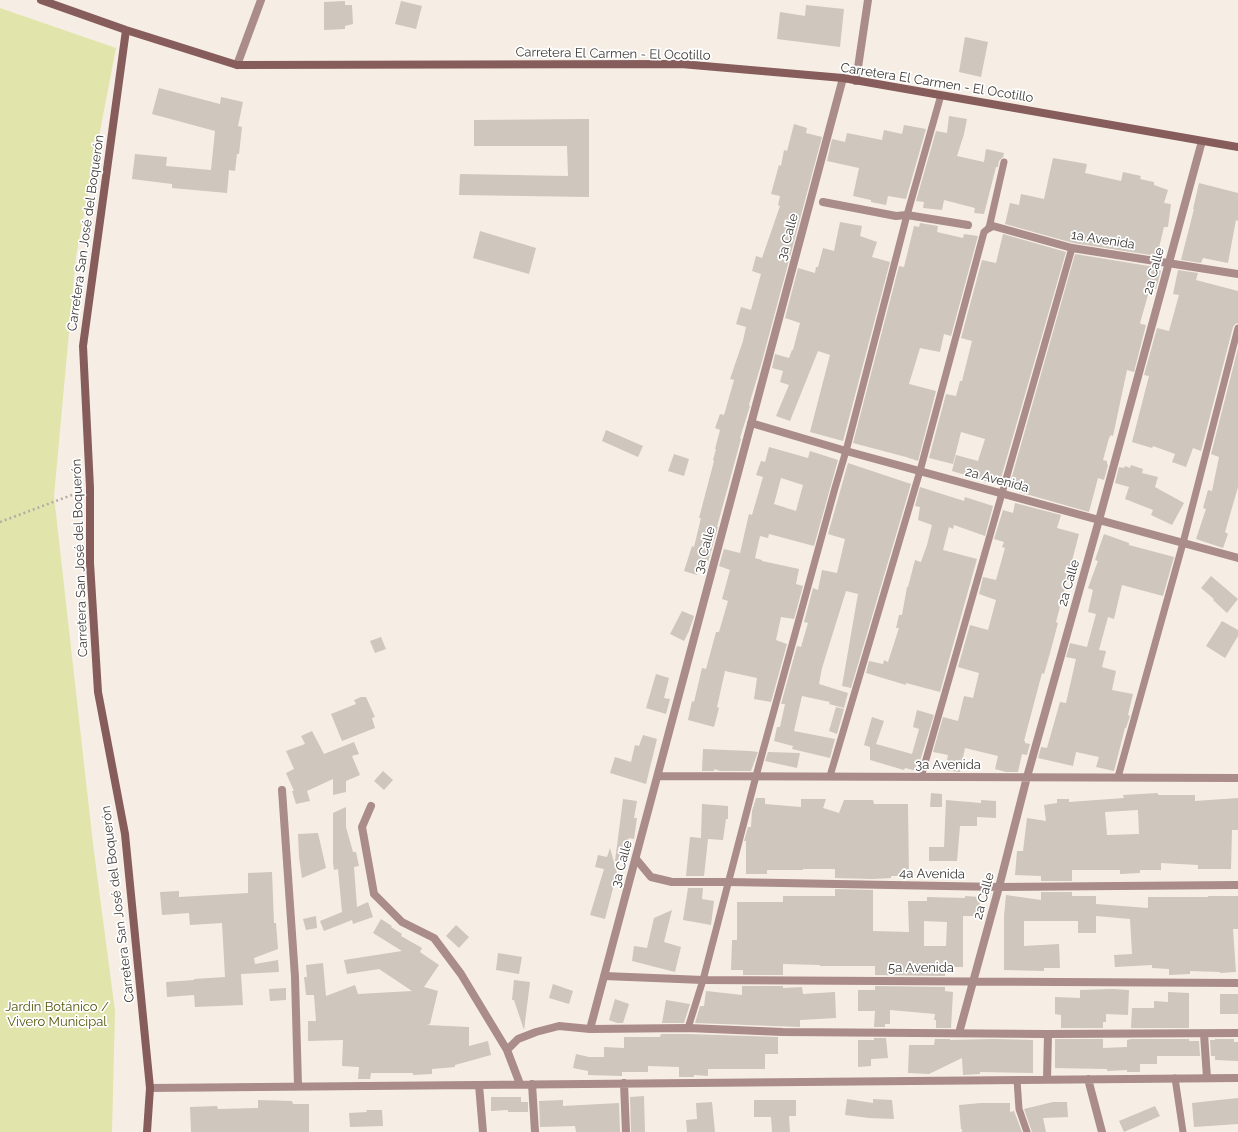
<!DOCTYPE html>
<html>
<head>
<meta charset="utf-8">
<style>
	body { margin:0 }
	canvas { display:block; background:#f6ede4 }
</style>
</head>
<body>
<canvas width="1238" height="1132"></canvas>
<script>
const ctx = document.querySelector('canvas').getContext('2d');
ctx.lineJoin = 'round';
function fill(path, color) {
  ctx.fillStyle = color;
  ctx.fill(path, 'evenodd');
}
function strokePath(path, color, width, dash) {
  ctx.strokeStyle = color;
  ctx.lineWidth = width;
  ctx.lineCap = dash ? 'butt' : 'round';
  ctx.setLineDash(dash || []);
  ctx.stroke(path);
}
function write(font, color, halo, rows, align = 'center') {
  ctx.font = font + ' Raleway,sans-serif';
  ctx.lineWidth = 3.5;
  ctx.setLineDash([]);
  ctx.textBaseline = 'middle';
  ctx.strokeStyle = halo;
  ctx.fillStyle = color;
  for (const [text, x, y, turn = 0] of rows) {
    ctx.save();
    ctx.translate(x, y);
    ctx.rotate((+turn || 0) * Math.PI / 180);
    ctx.textAlign = isNaN(turn) ? turn : align;
    if (halo) ctx.strokeText(text, 0, 0);
    ctx.fillText(text, 0, 0);
    ctx.restore();
  }
}
fill(new Path2D(`
	M0,8L116,48L76,256L54,496L93,844L115,1011L112,1132H0Z`), '#e1e5ac');
fill(new Path2D(`
	M345,1V5H352L353,24L345,26V29L324,30V2Z
	M401,1L422,6L416,29L395,24Z
	M806,5L844,9L840,47L777,39L780,12L805,16Z
	M965,37L988,42L981,77L959,72Z
	M159,88L220,104L221,97L243,102L238,126L242,127L239,154H237L235,171L229,170L227,193L172,188V184L132,179L135,154L167,157L166,166L211,170L215,131L152,114Z
	M949,116L967,119L964,134L957,156L984,162L986,149L1004,153L1003,157L999,161L998,167H996L984,214L974,213L975,208L944,200L942,210L923,208L924,202L916,201L936,131L947,133Z
	M589,119V197L459,195L460,174L568,176L567,146H474V120Z
	M794,124L807,128L806,133L822,137L761,365L749,405L750,406L740,438L741,439L717,527H718L708,562L702,560L697,575L684,571L692,546L694,547L701,518H699L714,461L713,460L716,449H715L720,430L715,428L720,414L724,415L734,380L730,379L743,341L746,327L736,324L741,307L751,310L761,274L752,271L756,256L762,258L780,206L778,205L780,196L771,194L779,165L781,166L784,150L787,151Z
	M904,125L926,129L906,199L888,196L886,205L871,202V200L853,196L859,168L827,161L832,139L845,142L847,133L882,140L884,130L902,134Z
	M1053,158L1087,164L1085,173L1121,181L1123,172L1141,176L1140,179L1154,182V185L1168,190L1164,203L1171,204L1168,227H1164L1157,256L1073,243L1005,224L1010,203L1019,205L1021,194L1044,199Z
	M1199,183L1238,193V221L1236,220L1228,263L1203,258L1201,263L1181,260L1194,209H1193Z
	M840,222L862,226L860,236L877,242L872,257L890,262L843,441L810,432L830,355L818,351L790,421L776,416L789,385L780,382L783,371L772,368L775,354L789,358L792,350H793L800,323L785,318L798,268L815,273L816,267H818L823,248L834,251Z
	M920,223L938,226L937,232L963,238L964,234L978,236L951,336L944,334L940,352L920,348L909,384L936,391L918,461L906,457L853,443L899,266L904,267L914,226L919,227Z
	M480,231L536,248L529,274L473,258Z
	M1003,234L1066,252L999,485L952,471L956,455L978,461L985,439L961,432L953,464L929,458L946,394L956,396L960,381H962L972,341L961,338L982,260L996,263Z
	M1075,254L1155,267L1154,269L1161,271L1156,289L1150,288L1140,323L1141,324L1146,325L1134,372L1127,370L1113,436L1111,435L1109,438L1103,460L1107,461V464L1108,465L1104,480L1098,478L1089,512L1019,492V490L1009,487Z
	M1178,270L1198,273L1196,280L1238,291V323L1235,324L1233,327L1201,451L1193,448L1186,467L1172,462L1175,454L1153,446L1152,448L1132,442L1149,376L1144,375L1157,328L1169,331L1179,295L1173,294Z
	M1238,348V487L1225,532L1228,534L1223,548L1196,539L1206,509L1203,508L1208,490L1212,491L1219,457L1211,454Z
	M606,430L643,446L638,457L602,441Z
	M769,447L808,458L810,451L838,460L814,546L769,534L768,538L760,536L755,558L762,560V561L799,569L796,584L803,586L794,619L781,617L776,640L787,644L771,702L754,699L757,678L725,671L717,707L719,708L714,727L688,720L692,701L694,702L702,668L706,669L716,632H719L728,601L722,599L730,570L719,566L724,549L740,553L749,514L752,515L763,477L756,475L761,461L765,462ZM781,478L803,485L796,511L774,504Z
	M674,454L689,459L684,476L668,471Z
	M848,463L911,484L851,688L842,686L858,594L846,591L822,668L819,684L848,693L844,708L829,704L830,702L802,696L794,731L835,739L830,758L792,749L793,746L774,741L777,727H780L785,704H781L797,646L801,647L808,623L804,622L813,588L818,590L822,570L837,573L845,539L828,534Z
	M1131,465L1143,469L1142,473L1158,477L1155,487L1184,503L1172,525L1151,515L1153,510L1125,499L1129,487L1115,483L1119,467L1124,468L1125,466L1130,468Z
	M920,487L964,501L965,497L993,506L985,536L954,525L953,529L949,527L943,550L977,559L940,692L906,683V685L866,673L869,661L883,664L884,660L888,662L899,628H896L899,615H902L907,587H908L915,560L921,562L927,545L932,525L918,520L920,507L915,506Z
	M1015,503L1061,515L1057,528L1079,534L1056,622L1058,623L1050,653L1044,674L1042,673L1024,741H1025V743L1030,744L1027,755L1022,754L1018,772H1006L995,769L998,756L965,748L960,772L945,770L948,755L933,752L943,717L958,721L964,696L973,698L979,673L958,667L970,625L988,630L996,600L979,594L983,577L996,580L1005,548L1002,547L1004,542L994,539L1003,510L1013,513Z
	M1104,534L1129,543V545L1174,557L1163,596L1122,585L1114,619L1108,617L1099,650L1106,651L1102,667L1116,671L1112,690L1133,694L1128,715L1130,716L1126,728H1125L1114,771L1096,767L1099,757L1076,752L1073,766L1038,758L1041,747L1047,748L1060,702L1066,703L1076,659L1066,657L1070,643L1087,647L1096,614L1088,612L1093,590L1088,588L1098,561L1095,560Z
	M1211,576L1238,599L1227,613L1213,600L1214,599L1201,588Z
	M682,611L694,616L689,631L684,641L670,634Z
	M1222,621L1238,630V636L1225,658L1206,646Z
	M381,637L386,649L375,653L370,641Z
	M656,674L669,678L664,698L670,699L666,714L646,708Z
	M361,697H366L375,717L372,718L375,728L342,741L331,714L356,704L354,700Z
	M836,707L844,709L837,734L829,731Z
	M917,710L934,715L917,771L905,768L904,770L870,760V747L864,745L872,717L884,721L876,744L912,754L919,729L913,727Z
	M312,731L324,754L354,742L359,754L352,756L360,775L346,781V792L333,795V779L307,791L310,801L296,804L292,791H294L286,773L294,769L286,751L305,744L301,736Z
	M643,735L657,739L646,784L610,773L615,757L631,762L635,745L639,746Z
	M703,749L750,751L758,752L751,771H720L714,769V771H702Z
	M768,752L800,753L797,768L765,761Z
	M383,771L393,780L384,790L374,781Z
	M931,793L942,794V807H930Z
	M1158,793V795H1195V801L1238,798V830H1232L1231,869H1198V865L1161,863V870H1140V873L1120,874V870H1072V881H1041V876L1015,875L1017,851H1023L1027,818L1046,821L1044,805L1057,803V799H1069V802L1124,798L1123,795ZM1138,810L1139,834L1107,835L1105,812Z
	M756,798H765V804L801,807V799H826L823,808L839,813L844,800H873L874,804H908L909,876H891V878L873,879L835,878V869H803V870H767V874H746V841H744L748,827H751L752,811Z
	M623,799L637,801L634,818H637L634,839L629,838L624,862L615,861Z
	M946,800L981,803V800L996,801V818L977,817V826H960L957,861H929V847H944Z
	M702,804L728,806V819H726L723,840L708,839L704,876H686L690,837L701,838Z
	M346,807V827L353,852H356L359,866L354,867L357,907L368,902L373,917L353,924L352,920L324,931L320,921L342,912L338,869L334,870L333,863V813Z
	M318,833L326,868L302,878L299,857L298,834Z
	M610,848L617,873L605,919L590,915L604,869L595,867L598,855L607,857Z
	M272,872L274,923H276L278,949L254,958L255,964L278,960L279,972L241,974L243,1005L195,1007L194,995L167,997L166,982L194,980V979L225,977L222,923L190,925L189,913L162,915L160,892L179,891V897L248,893V873Z
	M688,888H703L702,899L714,901L711,925L683,920Z
	M835,889L873,890V931L909,932L908,901H927V897L965,898V896L980,897V916H963V967H946L945,976L875,975V966H820V965L783,964V975H743V970H731L732,940H737V902H783V896H835ZM924,921L947,922L946,946H924Z
	M1041,892H1072V896H1096V904L1148,908V897H1208V896H1238V929H1233L1236,972L1220,973V972L1190,971V974L1169,975V969L1152,968V965L1115,967L1114,955L1132,954L1130,919L1096,916V933H1078V921H1024V946L1059,944L1060,968H1044V971L1004,970V916L1006,895L1041,900Z
	M672,910L664,942L681,947L675,972L632,961L634,946L647,948L654,918Z
	M316,916L317,928L306,930L303,919Z
	M381,919L392,926L391,927L402,934L401,936L422,948L420,952L439,965L424,987L438,991L430,1024L427,1025L469,1027V1046L488,1041L491,1055L455,1065V1067L432,1069V1074L413,1075V1073H371L370,1079H358L359,1067L342,1066L343,1040L308,1041V1021H316L314,995H306L304,977H307L306,965L323,963L326,996L355,985L358,994L412,991L379,969L347,974L344,960L402,951L373,933Z
	M456,925L469,937L459,948L446,936Z
	M498,953L522,957L519,974L496,970Z
	M514,980L530,982L524,1030L514,1000H512Z
	M553,984L573,991L569,1004L549,998Z
	M742,986H783V988L802,987L803,994L835,992L836,1018L800,1020V1027L695,1023L700,1006H704L706,991L742,995Z
	M875,986L945,987V991L953,992L951,1028H936V1020H934L935,1014L890,1010V1024H885V1027H874L875,1011H858V990H875Z
	M286,988V1000L270,1001L269,989Z
	M1113,989L1129,990L1128,1015L1106,1014V1022H1103V1028H1061V1015L1055,1014V997L1080,998V990Z
	M1168,992L1189,993V1028H1131L1132,1008H1154V1001L1168,1002Z
	M1220,994H1238V1014H1220Z
	M615,999L629,1004L623,1023H617L609,1020Z
	M666,1000L690,1004L684,1023H662Z
	M661,1034H688L778,1037V1054H765V1069H708V1076L694,1075V1077H679V1067L648,1066V1072H622V1076L588,1075V1071L573,1068L576,1054L589,1057H604V1047L624,1048V1037H660Z
	M874,1038H886L888,1058L871,1059V1066L858,1067V1040H874Z
	M935,1039H950V1040L993,1039L1033,1040V1073L980,1072V1074L963,1075L962,1058L929,1074L908,1073L909,1045H934Z
	M1055,1039H1103V1048L1127,1047V1040L1131,1039H1189V1041H1199L1200,1056H1157V1064H1140V1072H1127V1070L1107,1071V1069L1055,1068Z
	M1215,1039H1234V1042H1238V1061L1215,1060V1056H1211L1210,1040H1215Z
	M644,1096L645,1132H631L630,1097Z
	M491,1097H521V1102H528V1112H508V1110L491,1111Z
	M1238,1098V1124L1194,1127L1192,1103L1219,1100Z
	M847,1099L873,1103V1099L892,1100L894,1119L869,1118L845,1115Z
	M258,1100L292,1101L293,1104H309V1132H191L190,1107L217,1106L218,1109L258,1108Z
	M563,1100V1106L619,1103L620,1132H576L575,1126L540,1127L539,1101Z
	M754,1100H796V1116H789L790,1132H772L771,1117H754Z
	M712,1102L715,1132H687L686,1120L697,1119L696,1103Z
	M1053,1102H1067L1068,1117L1043,1118L1046,1132H1032L1024,1109Z
	M981,1103H1010V1112L1014,1111L1022,1132H962V1129H961L959,1105Z
	M1155,1106L1160,1116L1124,1132L1119,1121Z
	M366,1110H382L383,1126L350,1127L349,1113L367,1112Z`), '#cfc6bd');
strokePath(new Path2D(`
	M0,522L80,492`), '#b4ada6', 2.5, [2, 3]);
strokePath(new Path2D(`
	M830,776L920,471L984,232L989,228L1004,162
	M921,777L1072,248
	M1118,777L1183,543L1238,328
	M688,1028L703,980L756,776L835,488L846,451L907,215L941,95
	M1175,1078L1183,1132
	M1017,1080L1019,1109L1027,1132`), '#aa8c8a', 7);
strokePath(new Path2D(`
	M237,65L261,0
	M856,81L868,0
	M823,202L896,216L907,215L968,225
	M989,228L993,226L1072,248L1238,274
	M751,423L846,451L1238,558
	M658,776L1238,778
	M282,790L295,977L298,1086
	M371,806L362,827L374,894L402,922L434,938L461,974L507,1050L520,1084
	M636,859L651,877L672,882H728L999,887L1238,885
	M604,976L703,980L1238,983
	M590,1029L843,78
	M959,1033L999,887L1027,777L1099,520L1202,141
	M1204,1034L1207,1078
	M507,1050L518,1039L536,1032L559,1026L590,1029L688,1028L783,1032L1048,1034L1238,1033
	M1047,1079L1048,1034
	M1088,1079L1102,1132
	M624,1083L626,1132
	M532,1084L535,1132
	M479,1085L483,1132
	M150,1088L1238,1078`), '#aa8c8a', 8);
strokePath(new Path2D(`
	M41,0L126,30L237,65L681,64L843,78L1238,147
	M126,30L83,346L90,488V563L98,692L125,834L150,1088L147,1132`), '#875d5b', 8);
write('13px', '#3b3834', '#fff', [
	["Carretera El Carmen - El Ocotillo",613,54,1],
	["Carretera El Carmen - El Ocotillo",937,83,9],
	["Carretera San José del Boquerón",86,233,-82],
	["3a Calle",788,237,-75],
	["1a Avenida",1103,240,9],
	["2a Calle",1154,271,-75],
	["2a Avenida",997,480,15],
	["3a Calle",705,550,-75],
	["Carretera San José del Boquerón",80,558,-92],
	["2a Calle",1069,583,-74],
	["3a Avenida",948,765],
	["3a Calle",622,864,-75],
	["4a Avenida",932,874,1],
	["2a Calle",984,896,-75],
	["Carretera San José del Boquerón",118,904,-97],
	["5a Avenida",921,968]
]);
write('13px', '#54560d', '#fff', [
	["Jardín Botánico /",57,1007],
	["Vivero Municipal",57,1022]
]);
</script>
</body>
</html>
